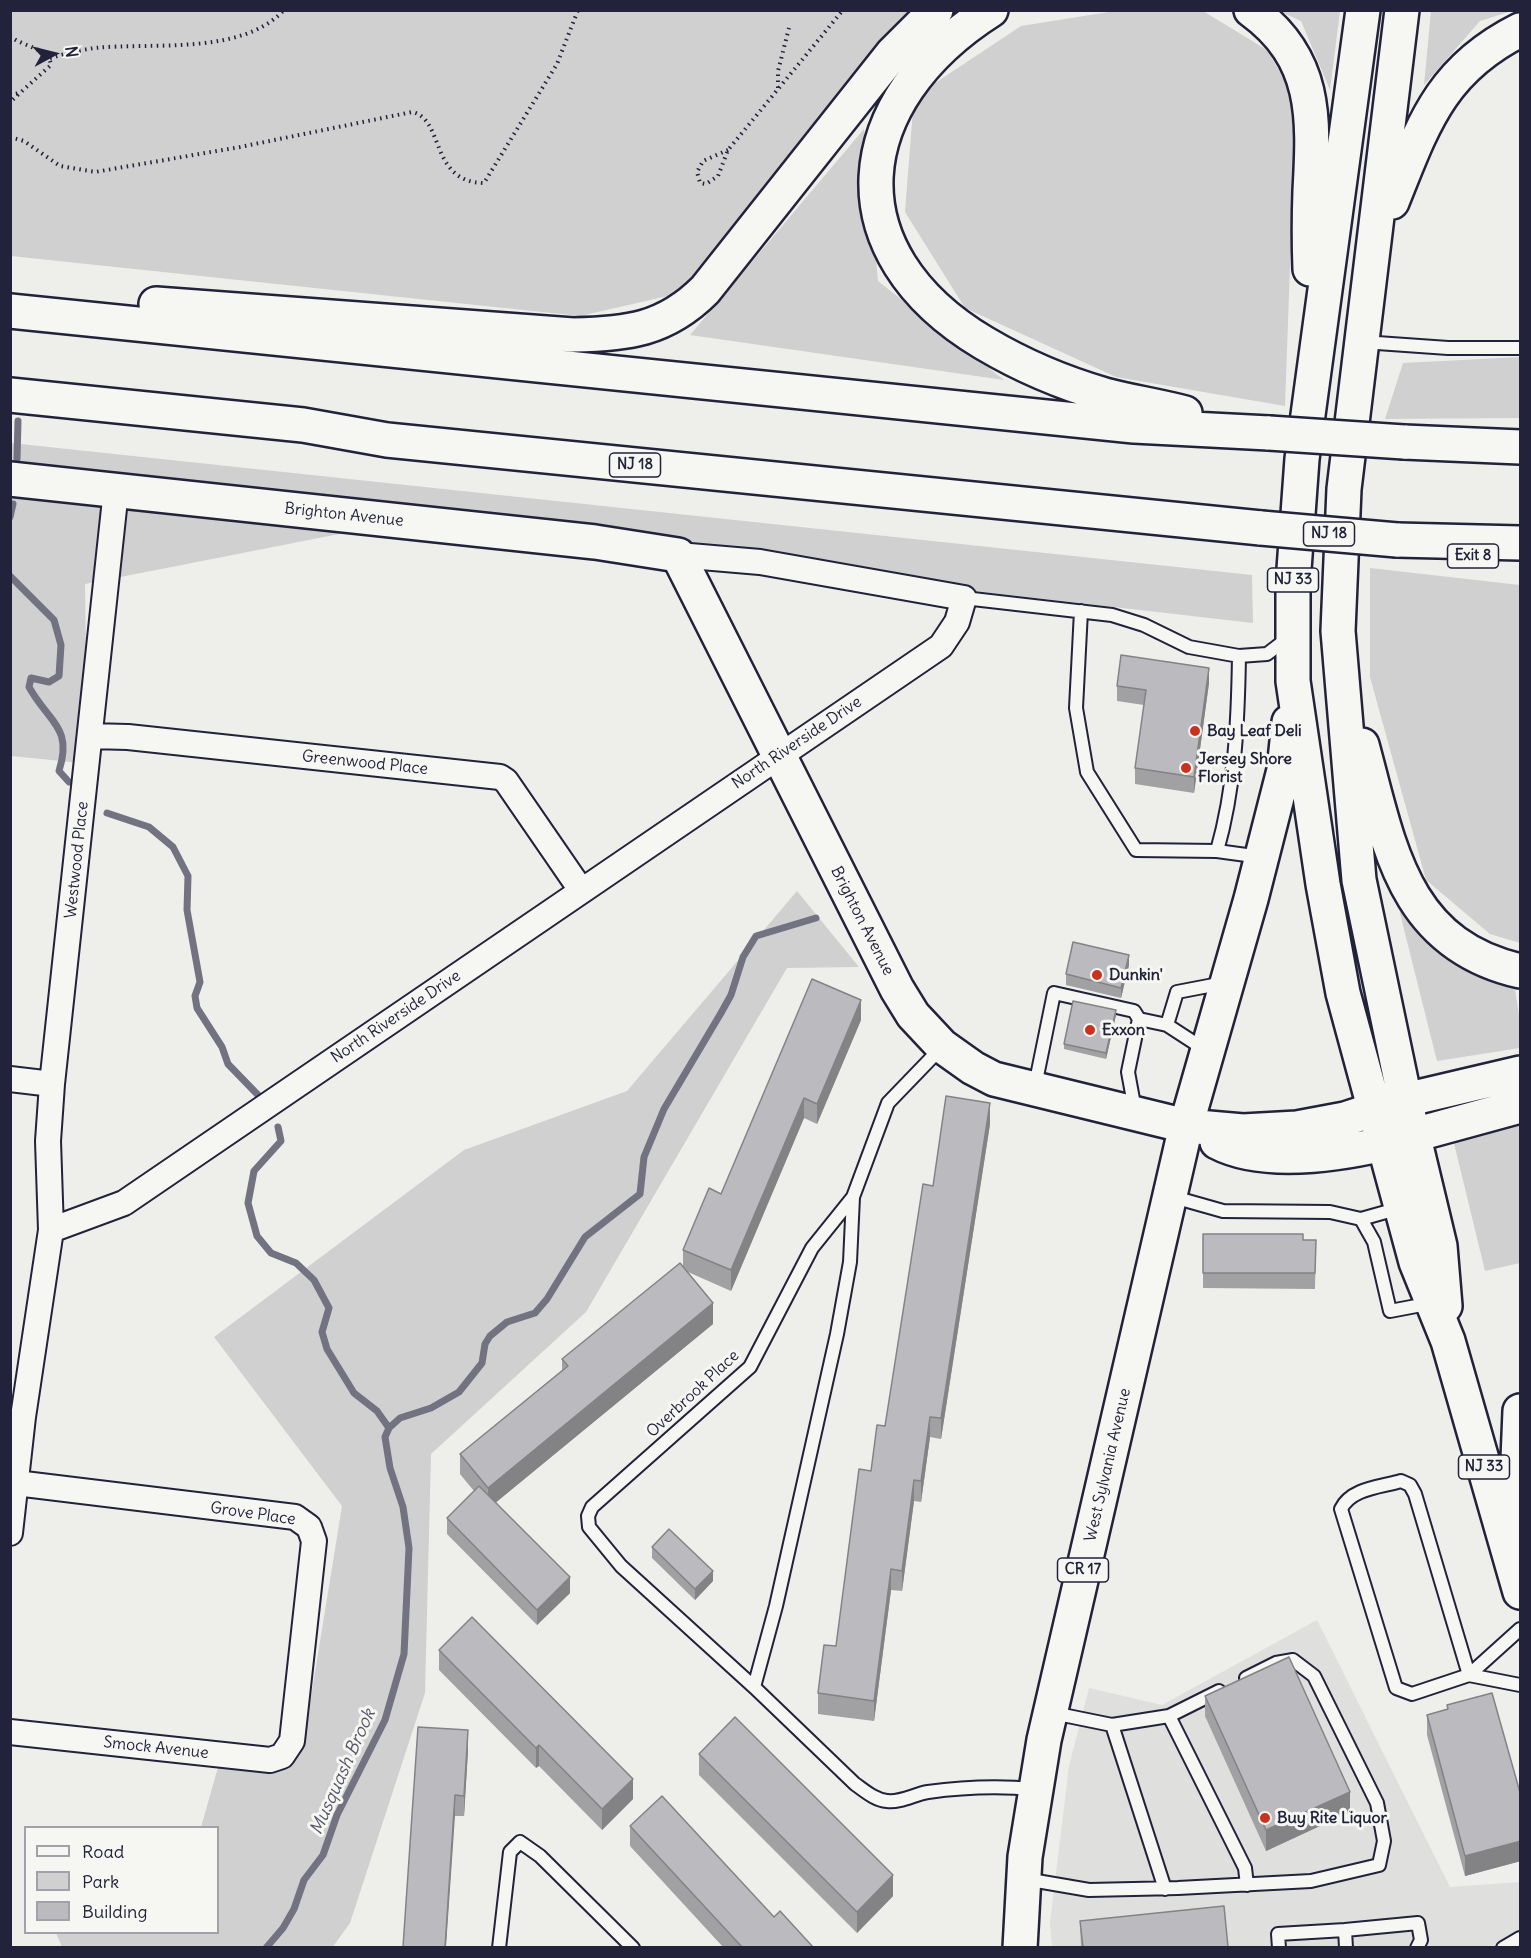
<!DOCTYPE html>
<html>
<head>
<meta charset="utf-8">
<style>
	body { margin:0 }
	#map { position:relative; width:1531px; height:1958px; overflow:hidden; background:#eeeeeb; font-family:Delius,sans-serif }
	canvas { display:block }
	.frame { position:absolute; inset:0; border:12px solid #22223b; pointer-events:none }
	.legend { position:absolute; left:24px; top:1826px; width:195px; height:108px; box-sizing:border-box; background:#f6f6f2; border:2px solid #a1a1a9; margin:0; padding:8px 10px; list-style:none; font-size:18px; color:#22223b }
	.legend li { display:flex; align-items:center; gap:12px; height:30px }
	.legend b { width:30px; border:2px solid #a1a1a9 }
	.north { position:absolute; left:24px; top:24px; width:60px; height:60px; -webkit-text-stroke:4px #f6f6f2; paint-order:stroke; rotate:83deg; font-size:16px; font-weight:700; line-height:24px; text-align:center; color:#22223b }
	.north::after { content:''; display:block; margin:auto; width:21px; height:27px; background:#22223b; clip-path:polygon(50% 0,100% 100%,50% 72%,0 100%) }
</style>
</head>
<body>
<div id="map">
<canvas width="1531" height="1958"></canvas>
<div class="frame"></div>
<ul class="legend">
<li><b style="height:8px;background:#f6f6f2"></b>Road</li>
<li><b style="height:16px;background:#d0d0d1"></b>Park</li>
<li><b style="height:16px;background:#bbbbbf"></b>Building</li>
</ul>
<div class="north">N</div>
</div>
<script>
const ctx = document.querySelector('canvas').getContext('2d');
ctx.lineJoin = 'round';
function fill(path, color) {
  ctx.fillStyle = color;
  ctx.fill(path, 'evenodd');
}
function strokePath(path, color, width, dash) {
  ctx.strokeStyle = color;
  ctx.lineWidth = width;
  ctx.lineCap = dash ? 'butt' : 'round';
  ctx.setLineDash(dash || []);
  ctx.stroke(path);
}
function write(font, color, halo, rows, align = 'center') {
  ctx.font = font + ' Delius,sans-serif';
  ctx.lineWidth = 6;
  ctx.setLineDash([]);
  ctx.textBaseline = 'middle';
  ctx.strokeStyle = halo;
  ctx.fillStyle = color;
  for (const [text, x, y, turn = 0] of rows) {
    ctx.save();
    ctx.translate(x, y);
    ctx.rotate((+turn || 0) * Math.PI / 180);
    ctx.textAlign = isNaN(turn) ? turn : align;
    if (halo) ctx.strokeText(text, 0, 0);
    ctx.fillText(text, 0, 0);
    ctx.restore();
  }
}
fill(new Path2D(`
	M1317,1620L1450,1887L1520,1882V1947L1052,1948L1050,1922L1069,1766L1089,1688L1162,1705Z`), '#dfdfde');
fill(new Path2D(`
	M11,11H911L681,293L580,316L11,256Z
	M1115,11H1203L1267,50L1296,99L1285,406L1116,377L965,308L905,212L914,97L1021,26Z
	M1279,11H1340L1330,90L1301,21Z
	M1431,11V10L1512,11L1480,21L1424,85Z
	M864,129L878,281L1004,380L690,335Z
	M1520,357V418L1385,419L1403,363Z
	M11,443L1252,575L1253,623L390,524L85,584L87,726L81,763L11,756Z
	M1370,568L1520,585V943L1490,934L1426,880L1370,677Z
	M797,891L859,967L787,968L586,1312L431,1454L425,1693L350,1923L332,1948L62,1947L56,1933L218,1932V1828L201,1827L219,1764L304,1740L342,1506L214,1337L464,1150L627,1091Z
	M1398,905L1461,966L1515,990L1520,1021V1048L1437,1061Z
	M1520,1122V1263L1485,1271L1453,1139Z`), '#d0d0d1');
strokePath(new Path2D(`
	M17,459L18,421
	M10,517L13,504
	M10,576L54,620L61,645L59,676L49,682L31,678L29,687C49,723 73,727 59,771L69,782
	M107,813L149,827L173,847L188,876L187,910L200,982L195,996L197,1008L222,1047L228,1064L258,1095
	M278,1127L281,1141L254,1171L248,1203L257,1236L271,1253L296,1263L314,1280L329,1308L322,1332L327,1349L354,1393L377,1411L389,1428
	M266,1948L283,1928L294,1909L304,1880L323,1855L337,1815L385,1720L404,1654L409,1548L403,1507L390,1468L385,1437L389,1428L400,1418L431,1408L459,1392L482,1363L485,1344L490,1336L507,1322L535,1313L547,1299L585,1237L640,1194L644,1157L664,1109L721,1013L731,995L743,957L756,936L816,918`), '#727281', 7);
const lane = new Path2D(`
	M1363,342L1448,348H1520
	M964,598L1112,615L1144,625L1189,647L1239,656L1267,654L1288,638
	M1081,611L1076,708L1087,772L1136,850L1217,851L1261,857
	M1217,851C1235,788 1238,722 1239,656
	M1167,1025L1177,992L1224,983
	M1035,1086L1054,993L1134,1011L1139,1019
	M1135,1110L1128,1072L1139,1019L1167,1025L1207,1051
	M1170,1196L1223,1211L1330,1212L1361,1219L1400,1208
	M853,1197L850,1262L837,1334L776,1606L754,1687L855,1784C865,1791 875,1800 887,1801C900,1803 915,1794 928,1792C964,1787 999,1786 1034,1789
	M1361,1219L1374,1242L1390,1311L1432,1303
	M1469,1675L1415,1494L1410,1485L1401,1481C1381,1487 1351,1488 1341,1509L1396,1688L1412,1694L1469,1675L1520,1629
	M1469,1675L1520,1685
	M754,1687L621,1566L589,1527L588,1516L592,1507L750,1367L812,1248L853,1197L888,1103L942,1047
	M1053,1713L1112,1725L1169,1716L1219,1691
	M1169,1716L1245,1868L1247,1885
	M1112,1725L1165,1889
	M1025,1879L1089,1890L1178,1888L1311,1881L1379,1865L1384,1841L1377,1803L1314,1676L1293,1660L1276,1663L1246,1678
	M1345,1930L1418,1923L1421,1940L1417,1948
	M499,1948L510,1852L520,1842L540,1856L633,1948
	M1279,1948L1278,1934L1345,1930L1346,1948
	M1503,1948L1520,1938`);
const street = new Path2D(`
	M90,736L128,737L500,777L506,781L581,890
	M10,1079L52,1084
	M51,1230L48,1141L52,1084L116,490
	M10,1533L23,1417L51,1230L124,1203L941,646L957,622L964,598L760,562L678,555
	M10,1732L270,1760L282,1756L292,1741L314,1541L309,1527L295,1517L16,1483`);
const secondary = new Path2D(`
	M10,479L595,542L678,555L897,989L913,1015L942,1046L973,1068L994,1079L1186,1126L1243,1131L1297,1128L1345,1119L1400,1101
	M1217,1142C1269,1169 1356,1152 1410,1137`);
const primary = new Path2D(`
	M1020,1948L1025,1857L1044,1740L1186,1126`);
const highway = new Path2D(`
	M991,10C848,101 830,251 984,343C1021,365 1063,383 1105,395C1131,402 1159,406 1185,413
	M1251,10C1317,58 1314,117 1310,191C1309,218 1309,243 1310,269
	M1363,10L1302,459L1293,583V681L1323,884L1343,993L1416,1262L1448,1341L1520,1592
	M1402,10L1344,489L1338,631L1359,880L1405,1100L1440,1246L1445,1306
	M1392,202C1423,125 1440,70 1520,30
	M156,304L573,335C627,334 665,330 705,290L892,54L936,10
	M10,311L1134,426L1269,433
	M10,395L303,425L387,440L1261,528
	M1404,442L1520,447
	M1397,540L1520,543
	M1362,745C1389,844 1402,944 1520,971
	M1405,1100L1520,1073
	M1186,1126L1251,899L1284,770L1289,722
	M1414,1135L1520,1106
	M1520,1411L1518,1459L1520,1514`);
strokePath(lane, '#22223b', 16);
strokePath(street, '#22223b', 28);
strokePath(secondary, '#22223b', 38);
strokePath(primary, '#22223b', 38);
strokePath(highway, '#22223b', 38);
strokePath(new Path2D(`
	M10,36C23,47 49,48 51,65L10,102
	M50,58C65,54 80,50 95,48C152,42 241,56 284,10
	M778,88V71L790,24
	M10,95L19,93
	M10,137L24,141L60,166L95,172L240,147L412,112C445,119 429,182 484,183L557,64L578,10
	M728,150L703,161L697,172L700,183L706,184L718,176L728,150L843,10`), '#22223b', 4, [1.5, 4.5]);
strokePath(lane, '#f6f6f2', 12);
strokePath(street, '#f6f6f2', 24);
strokePath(secondary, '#f6f6f2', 33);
strokePath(primary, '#f6f6f2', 33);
strokePath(highway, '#f6f6f2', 33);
const highwayBridge = new Path2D(`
	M1269,433L1404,442
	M1261,528L1397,540`);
strokePath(highwayBridge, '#22223b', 38, []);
strokePath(highwayBridge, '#f6f6f2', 33);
fill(new Path2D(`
	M1209,683L1194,793L1135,784V768L1144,705L1117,701V686Z
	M1129,965L1121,998L1066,985V974Z
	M1116,1015L1106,1059L1064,1049V1044Z
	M861,1020L817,1124L804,1118L731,1291L688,1272L713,1324L496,1502L570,1593L537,1625L447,1534V1518L474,1491L460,1474V1454L562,1370V1359L683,1266V1250L721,1194Z
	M990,1124L941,1439L930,1437L921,1502L914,1501L902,1591L891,1590L874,1721L818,1714V1693L836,1646L871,1471L885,1426L933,1186Z
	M1203,1234L1303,1240H1316L1315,1289L1203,1288Z
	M652,1547L713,1581L695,1600L652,1558Z
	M439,1650L633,1799L602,1830L539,1766L536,1768L439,1670Z
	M1205,1696L1350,1812L1266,1851L1205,1716Z
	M1447,1705L1521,1796V1861L1465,1876L1427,1735V1715L1447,1709Z
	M468,1751L464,1816H455L403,1947Z
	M699,1754L893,1896L857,1933L699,1775Z
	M630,1826L774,1917L813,1947H723L630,1846Z
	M1224,1906L1228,1947H1081L1080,1921Z`), '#a1a1a4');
fill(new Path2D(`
	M1209,668V683L1194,793V777Z
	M1129,955V965L1121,998V988Z
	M861,1000V1020L817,1124V1104Z
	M1116,1010V1015L1106,1059V1053Z
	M804,1098V1118L731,1291V1270Z
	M990,1103V1124L941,1439V1418Z
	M713,1303V1324L488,1509V1488Z
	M930,1417V1437L921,1502V1481Z
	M914,1480V1501L902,1591V1571Z
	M891,1569V1590L874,1721V1701Z
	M713,1571V1581L695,1600V1589Z
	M570,1577V1593L537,1625V1610Z
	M468,1730V1751L464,1816V1796Z
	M539,1745V1766L536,1768V1748Z
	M633,1779V1799L602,1830V1809Z
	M1350,1792V1812L1266,1851V1830Z
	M455,1795V1816L446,1947H445Z
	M1521,1841V1861L1465,1876V1856Z
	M893,1875V1896L857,1933V1912Z`), '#838386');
const building = new Path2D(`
	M1121,655L1209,668L1194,777L1135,768L1146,690L1117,686Z
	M1073,942L1129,955L1121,988L1066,974Z
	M812,979L861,1000L817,1104L804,1098L731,1270L683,1250L709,1188L721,1194Z
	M1073,1001L1116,1010L1106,1053L1064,1044Z
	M946,1096L990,1103L941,1418L930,1417L921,1481L914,1480L902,1571L891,1569L874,1701L818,1693L824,1645L836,1646L859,1469L871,1471L877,1425L885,1426L923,1184L933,1186Z
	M1203,1234H1303V1240H1316L1315,1273H1203Z
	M680,1263L713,1303L488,1488L460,1454L568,1366L562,1359Z
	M479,1486L570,1577L537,1610L447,1518Z
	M669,1529L713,1571L695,1589L652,1547Z
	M472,1617L633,1779L602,1809L539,1745L536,1748L439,1650Z
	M1289,1657L1350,1792L1266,1830L1205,1696Z
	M1492,1693L1521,1796V1841L1465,1856L1427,1715L1448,1709L1447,1705Z
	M735,1717L893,1875L857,1912L699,1754Z
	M418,1727L468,1730L464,1796L455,1795L445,1947H403Z
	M662,1796L774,1917L780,1911L813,1947H742L630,1826Z
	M1224,1906L1228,1947H1083L1080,1921Z`);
fill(building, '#bbbbbf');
strokePath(building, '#838386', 1.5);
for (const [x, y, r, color] of [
	[1195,731,6,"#c8321e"],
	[1186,768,6,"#c8321e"],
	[1097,975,6,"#c8321e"],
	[1090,1030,6,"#c8321e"],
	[1265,1818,6,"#c8321e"]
]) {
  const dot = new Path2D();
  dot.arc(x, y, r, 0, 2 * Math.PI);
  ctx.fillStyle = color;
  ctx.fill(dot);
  strokePath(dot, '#f6f6f2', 2);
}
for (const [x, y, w] of [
	[635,465,51],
	[1329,534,51],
	[1473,556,51],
	[1293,580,51],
	[1484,1467,51],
	[1083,1570,51]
]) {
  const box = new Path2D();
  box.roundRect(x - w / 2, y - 12, w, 24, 4.5);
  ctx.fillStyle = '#f6f6f2';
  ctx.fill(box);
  strokePath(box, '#22223b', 1.5);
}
write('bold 15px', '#22223b', null, [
	["NJ 18",635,465],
	["NJ 18",1329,534],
	["Exit 8",1473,556],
	["NJ 33",1293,580],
	["NJ 33",1484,1467],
	["CR 17",1083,1570]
]);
write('16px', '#22223b', '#f6f6f2', [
	["Brighton Avenue",344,515,6],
	["North Riverside Drive",797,743,-34],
	["Greenwood Place",365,763,6],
	["Westwood Place",77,860,-84],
	["Brighton Avenue",862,921,63],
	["North Riverside Drive",396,1017,-34],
	["Overbrook Place",693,1394,-43],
	["West Sylvania Avenue",1108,1465,-77],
	["Grove Place",253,1514,8],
	["Smock Avenue",156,1748,6]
]);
write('bold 16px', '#22223b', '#f6f6f2', [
	["Bay Leaf Deli",1207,731],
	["Jersey Shore",1198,759],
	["Florist",1198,777],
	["Dunkin'",1109,975],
	["Exxon",1102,1030],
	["Buy Rite Liquor",1277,1818]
], 'left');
write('italic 18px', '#575769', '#f6f6f2', [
	["Musquash Brook",343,1772,-66]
]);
</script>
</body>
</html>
